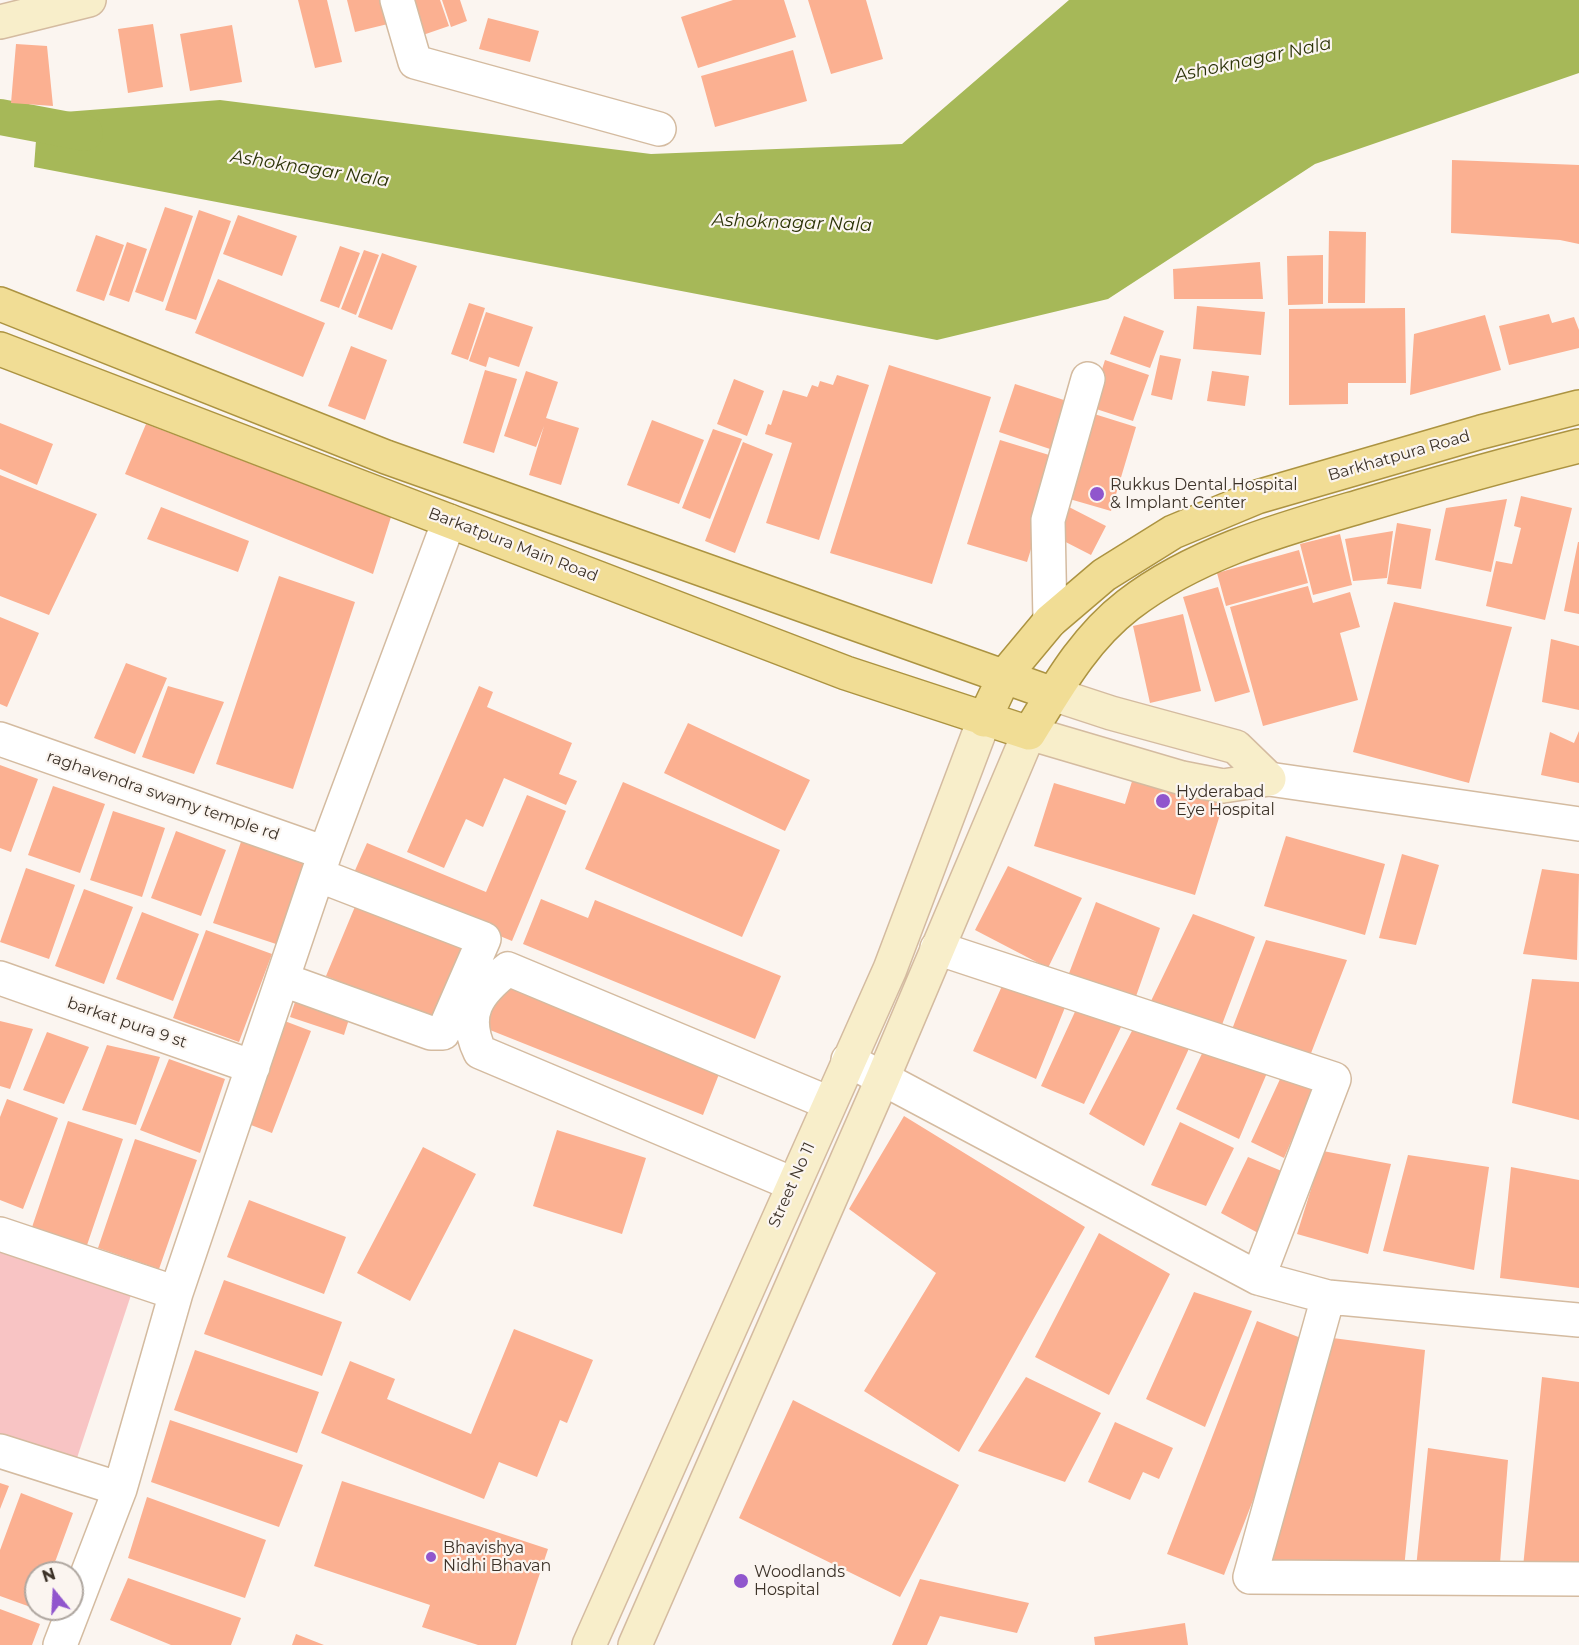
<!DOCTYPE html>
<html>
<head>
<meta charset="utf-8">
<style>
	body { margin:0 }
	#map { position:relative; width:1579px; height:1645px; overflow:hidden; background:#fbf5f0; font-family:Montserrat,sans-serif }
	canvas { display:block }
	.north { position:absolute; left:24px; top:1561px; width:60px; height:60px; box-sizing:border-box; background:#fbf5f0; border:2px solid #afa7a0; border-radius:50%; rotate:342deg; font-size:16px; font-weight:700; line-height:24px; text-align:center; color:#3d3329 }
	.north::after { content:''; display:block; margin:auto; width:21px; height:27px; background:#9056cd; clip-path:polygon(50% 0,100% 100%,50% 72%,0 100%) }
</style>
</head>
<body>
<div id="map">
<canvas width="1579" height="1645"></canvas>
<div class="north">N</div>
</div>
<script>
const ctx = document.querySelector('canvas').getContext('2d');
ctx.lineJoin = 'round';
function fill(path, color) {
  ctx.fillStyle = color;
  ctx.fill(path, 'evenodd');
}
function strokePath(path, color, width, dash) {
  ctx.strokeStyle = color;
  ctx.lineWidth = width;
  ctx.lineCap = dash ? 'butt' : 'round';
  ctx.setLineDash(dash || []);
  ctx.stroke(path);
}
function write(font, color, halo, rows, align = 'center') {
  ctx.font = font + ' Montserrat,sans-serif';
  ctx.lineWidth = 4.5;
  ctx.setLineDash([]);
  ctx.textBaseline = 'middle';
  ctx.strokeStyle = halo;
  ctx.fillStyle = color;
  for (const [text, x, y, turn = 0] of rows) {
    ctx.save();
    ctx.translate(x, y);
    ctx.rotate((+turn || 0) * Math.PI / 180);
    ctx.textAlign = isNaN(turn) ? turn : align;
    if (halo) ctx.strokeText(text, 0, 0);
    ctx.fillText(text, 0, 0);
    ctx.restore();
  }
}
fill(new Path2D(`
	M0,1249L132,1292L76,1461L0,1436Z`), '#f8c4c4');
fill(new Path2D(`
	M1069,0H1579V73L1315,164L1108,299L937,340L34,167L38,114L220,100L651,154L902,144Z`), '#a6b858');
strokePath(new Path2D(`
	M0,117L85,133`), '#a6b858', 36);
fill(new Path2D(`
	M298,0H327L342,62L315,68Z
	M347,0H386L392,23L355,32Z
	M408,0H440L449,26L420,36Z
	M442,0H460L467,21L451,27Z
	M733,0H784L796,37L698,68L681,17Z
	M808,0H866L883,59L831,74Z
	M488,18L539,31L530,62L479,49Z
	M153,24L163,87L128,93L118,29Z
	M232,25L242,82L190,91L180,34Z
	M16,44L47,46L53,106L11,103Z
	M793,50L807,101L715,127L701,76Z
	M1452,160L1579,165V244L1560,240L1451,233Z
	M165,207L193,216L163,302L135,292Z
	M199,210L231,221L196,320L165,310Z
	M238,215L297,236L282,276L223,254Z
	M1329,231L1366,232L1365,303H1328Z
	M96,235L124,245L104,301L76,291Z
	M127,242L147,249L129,302L109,295Z
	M340,246L360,253L339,308L320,301Z
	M364,250L379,255L356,315L341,309Z
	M382,253L417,266L392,330L358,317Z
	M1323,255V304L1288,305L1287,256Z
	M1260,262L1263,299H1174L1173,269Z
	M218,279L325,323L303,377L195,333Z
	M469,303L485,308L468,360L451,354Z
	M1197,306L1265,312L1261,355L1193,349Z
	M1405,308L1406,383H1348V404L1289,405V309Z
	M486,312L533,327L519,367L489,357L486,367L469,361Z
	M1549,314L1552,323L1574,317L1579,330V348L1509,365L1499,326Z
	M1485,315L1501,370L1410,395L1414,334Z
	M1124,316L1164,331L1150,368L1110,354Z
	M351,346L387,360L365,420L328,406Z
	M1160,355L1181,359L1172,400L1151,395Z
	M1105,360L1149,375L1133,421L1090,407Z
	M889,365L991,397L932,584L830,553Z
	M485,370L517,379L494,453L463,443Z
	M526,371L558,382L546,418L579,428L561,485L529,475L544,426L536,447L504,436Z
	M1212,371L1249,376L1245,406L1207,401Z
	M837,375L869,385L819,540L766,523L792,443L765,434L768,424L771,425L783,390L807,397L812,385L818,387L820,381L833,385Z
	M734,379L764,391L747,436L717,424Z
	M1015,384L1073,403L1056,451L999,432Z
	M1091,413L1136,427L1111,511L1066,498Z
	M652,420L704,440L679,504L627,485Z
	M0,423L53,444L37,485L0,469Z
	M146,424L391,517L373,574L125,474Z
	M713,429L742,439L710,519L682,508Z
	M1000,440L1059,458L1027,562L967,544Z
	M743,442L773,454L735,553L705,541Z
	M0,475L97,514L49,615L0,596Z
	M1521,496L1572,508L1545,620L1486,606L1496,561L1512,564L1521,528L1514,526Z
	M1507,499L1491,572L1435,560L1446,508Z
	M1067,506L1106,526L1091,555L1052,535Z
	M161,507L249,541L238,572L147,539Z
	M1397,523L1431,529L1421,589L1387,584Z
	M1393,531L1387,578L1353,581L1345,539Z
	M1340,534L1352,585L1313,595L1300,544Z
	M1578,542H1579V614L1564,611Z
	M1299,550L1308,583L1226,606L1217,573Z
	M279,576L355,602L293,789L216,764Z
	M1308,586L1313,603L1350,592L1360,627L1340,633L1358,700L1263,726L1230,607Z
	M1218,587L1250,692L1215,702L1183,597Z
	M1394,602L1512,627L1469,783L1353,752Z
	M1183,614L1201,691L1150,703L1133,626Z
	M0,617L39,633L7,707L0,704Z
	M1551,639L1579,646V710L1542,702Z
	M126,663L167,678L135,754L94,738Z
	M168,686L224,702L194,774L142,757Z
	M479,686L493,692L487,707L572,743L559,774L577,781L566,805L504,778L483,827L466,819L444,868L407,852Z
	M688,723L810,780L785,831L664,773Z
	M1579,731V783L1541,775L1550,732L1574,743Z
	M0,765L38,779L11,852L0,848Z
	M1133,778L1223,805L1195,895L1034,846L1054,783L1125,804Z
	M623,782L780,850L742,937L585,869Z
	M53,786L105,804L80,873L28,855Z
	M527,795L566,811L512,941L353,875L367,843L486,892Z
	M113,811L165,828L142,897L90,880Z
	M176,831L226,850L201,916L151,898Z
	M1286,836L1385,864L1365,935L1264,906Z
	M242,839L305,861L276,944L213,923Z
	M1402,854L1439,865L1416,945L1379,938Z
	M1008,866L1082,898L1048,968L975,930Z
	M26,868L75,885L49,959L0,942Z
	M1542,869L1579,874L1577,960L1523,954Z
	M84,889L133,907L104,984L55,966Z
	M359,897L470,943L437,1022L326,976Z
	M541,899L588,918L595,900L781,976L755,1039L523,944Z
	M1096,902L1160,928L1134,1002L1068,976Z
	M142,912L199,934L173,1001L116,979Z
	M1193,914L1255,937L1220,1030L1151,1001Z
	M206,930L272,954L239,1042L173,1018Z
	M1266,940L1347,960L1308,1061L1231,1032Z
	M1006,977L1068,1000L1036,1079L973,1051Z
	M1532,979L1579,982V1120L1512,1103Z
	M504,982L721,1069L703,1115L485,1028Z
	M296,999L350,1016L344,1035L290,1017Z
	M1079,1003L1122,1025L1084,1104L1041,1086Z
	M282,1020L311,1031L272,1133L243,1122Z
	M0,1021L33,1029L10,1089L0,1086Z
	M1135,1025L1192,1042L1144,1146L1089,1114Z
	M47,1032L89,1047L64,1104L23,1090Z
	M107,1045L160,1057L136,1125L82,1110Z
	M1206,1045L1267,1073L1239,1139L1176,1109Z
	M169,1059L225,1079L200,1153L140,1130Z
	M1281,1077L1314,1088L1284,1158L1251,1142Z
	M7,1099L58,1118L23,1209L0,1200V1117Z
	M904,1116L1085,1227L959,1452L864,1391L936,1273L849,1209Z
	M68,1121L123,1139L85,1251L30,1233Z
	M1180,1122L1234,1148L1206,1206L1151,1185Z
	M557,1130L646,1158L622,1234L533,1206Z
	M135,1139L197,1160L159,1269L98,1248Z
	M423,1147L476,1174L410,1301L357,1273Z
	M1323,1151L1391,1164L1368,1254L1297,1234Z
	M1408,1155L1489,1167L1474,1270L1383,1251Z
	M1248,1157L1284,1172L1260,1234L1221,1213Z
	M1511,1167L1579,1180V1288L1500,1278Z
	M249,1200L346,1237L324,1294L227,1257Z
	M1099,1233L1170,1274L1109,1395L1035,1357Z
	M224,1280L342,1322L322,1376L204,1334Z
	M1194,1292L1252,1311L1205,1427L1146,1399Z
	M1257,1321L1314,1343L1224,1575L1167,1554Z
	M514,1329L593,1360L567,1423L560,1420L537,1477L499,1462L484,1499L321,1433L350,1361L395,1379L387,1399L471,1434Z
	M1325,1337L1425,1350L1404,1569L1266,1562Z
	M195,1350L319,1392L297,1453L174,1410Z
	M1026,1377L1101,1413L1065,1482L978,1451Z
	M1542,1377L1579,1382V1570L1523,1567Z
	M793,1400L959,1485L900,1597L739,1518Z
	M170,1420L303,1465L279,1527L151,1482Z
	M1115,1422L1173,1448L1159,1479L1143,1472L1130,1500L1088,1482Z
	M1428,1448L1508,1460L1499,1576L1416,1568Z
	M342,1481L548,1549L516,1645H478L422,1627L430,1605L314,1566Z
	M0,1483L9,1486L0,1509Z
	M21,1493L73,1513L51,1573H36V1609L0,1596V1550Z
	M147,1497L266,1540L245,1598L128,1558Z
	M128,1578L241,1618L231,1645H171L110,1620Z
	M920,1579L1029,1603L1017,1633L940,1616L927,1645H892Z
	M0,1609L40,1624L32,1645H0Z
	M1185,1623L1188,1645H1095L1094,1637Z
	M296,1634L324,1645H292Z`), '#fbb091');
const street = new Path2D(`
	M397,0L415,62L659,129
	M1050,621L1048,520L1088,379
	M0,739L325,853
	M1269,779L1579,824
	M937,948L1334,1079L1258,1278
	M0,978L253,1067
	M284,980L431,1033H443L484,939L318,875
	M848,1060L1258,1278L1328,1297L1579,1320
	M793,1184L480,1052C462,1014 477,993 508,969L829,1103
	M0,1234L176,1293
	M1328,1297L1250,1577L1579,1579
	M0,1451L120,1489
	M60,1645L120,1489L176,1293L325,853L449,521`);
const secondary = new Path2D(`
	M0,22L89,0
	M1053,694L1111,713L1236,747L1269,779
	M589,1645L890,969L984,720
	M635,1645L882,1080L1029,733L1182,778L1223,786L1269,779`);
const primary = new Path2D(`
	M0,304L386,457L1053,694
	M0,349L846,673L1029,733C1058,686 1084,639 1128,605C1197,552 1283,529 1365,505C1436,484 1507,464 1579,446
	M984,720L1005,675L1050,621L1104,575L1173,532L1257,497L1481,432L1579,407`);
strokePath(street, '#d4bba0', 36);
strokePath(secondary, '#d4bba0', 36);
strokePath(primary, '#ac9341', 36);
strokePath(street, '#fff', 33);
strokePath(secondary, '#f8eeca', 33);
strokePath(primary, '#f1dd95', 33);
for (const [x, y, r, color] of [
	[1097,494,8,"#9056cd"],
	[1163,801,8,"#9056cd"],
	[431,1557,6,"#9056cd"],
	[741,1581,8,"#9056cd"]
]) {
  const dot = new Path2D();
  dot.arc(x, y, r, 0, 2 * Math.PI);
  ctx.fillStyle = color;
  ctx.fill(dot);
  strokePath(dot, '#fbf5f0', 2);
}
write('16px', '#3d3329', '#fbf5f0', [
	["Barkhatpura Road",1399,456,-16],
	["Barkatpura Main Road",513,545,21],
	["raghavendra swamy temple rd",163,796,19],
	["barkat pura 9 st",127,1023,19],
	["Street No 11",792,1185,-66]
]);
write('16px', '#3d3329', '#fbf5f0', [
	["Rukkus Dental Hospital",1110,485],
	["& Implant Center",1110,503],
	["Hyderabad",1176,792],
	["Eye Hospital",1176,810],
	["Bhavishya",443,1548],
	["Nidhi Bhavan",443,1566],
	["Woodlands",754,1572],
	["Hospital",754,1590]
], 'left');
write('italic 18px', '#2c3309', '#fbf5f0', [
	["Ashoknagar Nala",1253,60,-12],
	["Ashoknagar Nala",310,169,9],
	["Ashoknagar Nala",792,223,2]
]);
</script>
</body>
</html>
